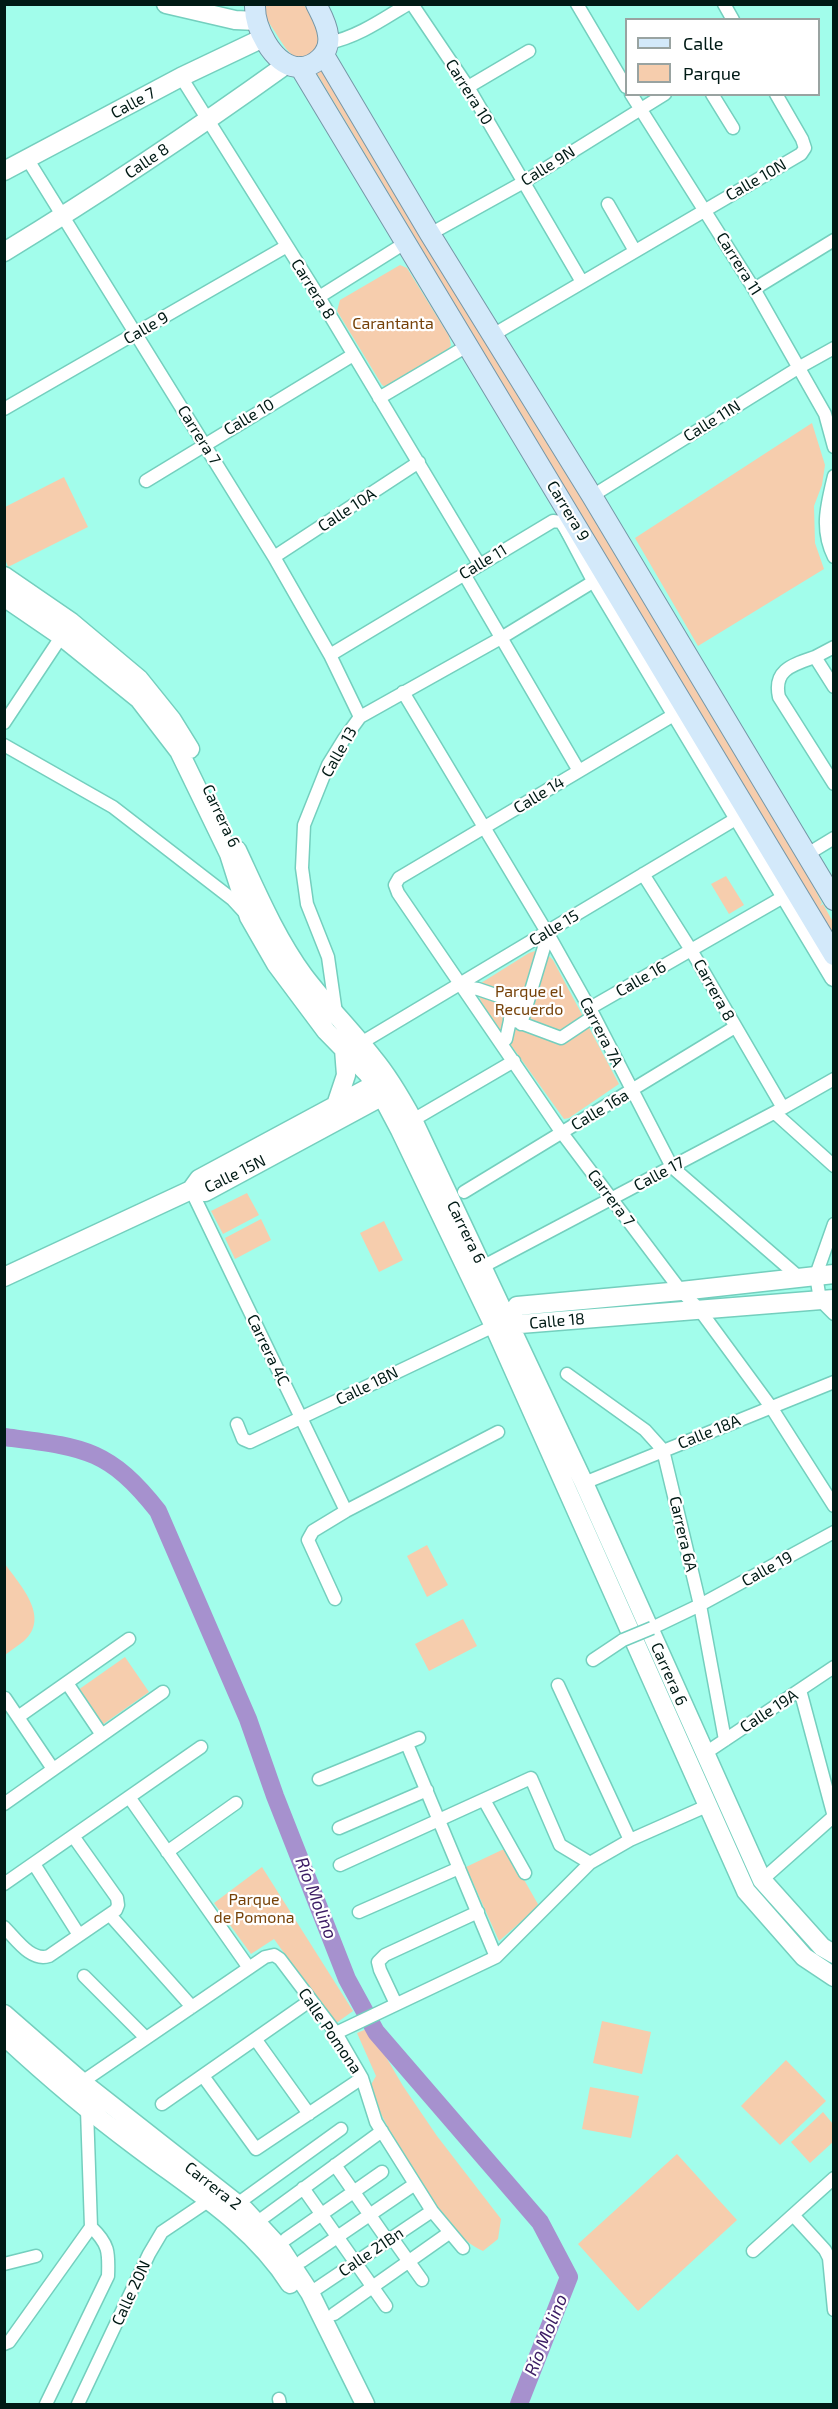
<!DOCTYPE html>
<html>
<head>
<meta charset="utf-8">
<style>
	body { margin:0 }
	#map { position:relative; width:838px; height:2409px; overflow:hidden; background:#a2fdeb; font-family:"Exo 2",sans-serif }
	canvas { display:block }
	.frame { position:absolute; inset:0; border:6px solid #001a15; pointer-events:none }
	.legend { position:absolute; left:625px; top:18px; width:195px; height:78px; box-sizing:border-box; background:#fff; border:2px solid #99a3a1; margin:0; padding:8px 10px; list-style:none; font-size:18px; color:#001a15 }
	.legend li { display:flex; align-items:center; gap:12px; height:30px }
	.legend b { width:30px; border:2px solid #99a3a1 }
</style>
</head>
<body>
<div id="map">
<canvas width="838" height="2409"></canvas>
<div class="frame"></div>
<ul class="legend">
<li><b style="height:8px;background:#d3e9fa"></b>Calle</li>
<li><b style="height:16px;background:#f6cdad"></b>Parque</li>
</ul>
</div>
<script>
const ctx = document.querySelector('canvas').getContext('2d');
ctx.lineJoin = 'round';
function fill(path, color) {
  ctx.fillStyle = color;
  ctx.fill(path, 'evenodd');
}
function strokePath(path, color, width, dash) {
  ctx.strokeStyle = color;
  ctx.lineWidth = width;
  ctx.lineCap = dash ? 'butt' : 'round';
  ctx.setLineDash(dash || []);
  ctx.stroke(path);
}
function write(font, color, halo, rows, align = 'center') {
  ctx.font = font + ' "Exo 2",sans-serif';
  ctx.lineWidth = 4.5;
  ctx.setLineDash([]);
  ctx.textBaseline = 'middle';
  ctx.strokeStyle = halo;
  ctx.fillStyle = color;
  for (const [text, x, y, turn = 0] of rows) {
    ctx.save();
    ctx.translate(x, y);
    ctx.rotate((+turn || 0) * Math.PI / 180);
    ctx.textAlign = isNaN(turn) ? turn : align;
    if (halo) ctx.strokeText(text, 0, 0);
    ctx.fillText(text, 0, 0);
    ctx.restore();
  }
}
fill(new Path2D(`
	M264,5H304L321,31L320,45C299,67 291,58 277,35C271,25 263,17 264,5Z
	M321,69L595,515L802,864L822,903L820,906L823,904L833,922V941L793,869L316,72Z
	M400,265L407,268L449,336L451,345L448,350L386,387L382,385L337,311L340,300Z
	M812,423L825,465L822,485L814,506L815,543L824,569L698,646L635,538Z
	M64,477L88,527L8,567L5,559V507Z
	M726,876L744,905L729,914L711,884Z
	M538,950L547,954L553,960L619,1084L569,1118L564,1119L483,1006C479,997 477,991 481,983L529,953Z
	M247,1193L259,1215L223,1234L211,1211Z
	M261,1219L271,1240L235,1259L225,1238Z
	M384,1221L403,1260L379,1272L360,1233Z
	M427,1545L448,1585L427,1597L407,1556Z
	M5,1564C20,1585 51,1617 24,1641C18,1646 11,1650 5,1655Z
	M463,1619L477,1646L429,1671L415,1644Z
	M125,1657L149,1692L102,1725L78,1690Z
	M506,1848L539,1906L499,1941L466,1867Z
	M262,1867L353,2011L335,2024L274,1939L251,1954L214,1903Z
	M602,2021L651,2032L642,2074L593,2063Z
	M369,2028L403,2086L437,2136L501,2219L498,2239L483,2251C436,2230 390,2134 369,2088L376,2076L357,2033Z
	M786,2060L826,2101L780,2145L741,2106Z
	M590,2087L639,2096L631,2138L582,2129Z
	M823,2112L833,2124V2142L810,2163L791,2142Z
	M677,2154L737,2220L638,2311L578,2244Z`), '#f6cdad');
strokePath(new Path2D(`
	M4,1437C81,1447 108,1447 158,1511L248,1719L275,1796L347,1979L376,2032L540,2222L569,2277L519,2404`), '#a691ce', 18);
const street = new Path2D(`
	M412,4L468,87L582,282
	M577,4L626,87
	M724,4L733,20
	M328,43C358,37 383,19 408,4
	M181,77L319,297L479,564
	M468,87L529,51
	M631,94L754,289L825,414L834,447
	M712,94L733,128
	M28,160L274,557L330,655L360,717
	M608,204L635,251
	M430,234L522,183L665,94
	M754,289L834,240
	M319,297L405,243
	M491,336L801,154L805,148L802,139L776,94
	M379,398L467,346
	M4,409L287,246
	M834,476C827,505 820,529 834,557
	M146,481L353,355
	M592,496L798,368L834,348
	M274,557L419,462
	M464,574L579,771
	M330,655L553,521L561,522L570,536
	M815,657L834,647
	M834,687L815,657C792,665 773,670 779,697L834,784
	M403,692L548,934L594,1016L672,1167L800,1278
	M682,710L399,878L395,885L398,893L562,1133L681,1291L699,1309L771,1407L834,1506
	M4,723L65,631
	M4,745L113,807L232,899L244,912
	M806,855L834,838
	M643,874L691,950L783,1108
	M463,987L478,989L525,1005
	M590,1008L785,896
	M336,1013L328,957L307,904L302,868L304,825L328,765L344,739L360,717L501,638L596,580
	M510,1019L561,1038L594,1016
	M521,1024L548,934
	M361,1043L744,814
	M502,1043L506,1039L514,1002
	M775,1113L834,1166
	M413,1120L514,1061
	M191,1190L346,1511
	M464,1192L735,1027
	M834,1224L816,1275L820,1300L834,1314
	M482,1267L783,1108L834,1079
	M567,1374L645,1430L663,1450L700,1605L725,1740
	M237,1424L243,1439L250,1442L494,1326
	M584,1483L834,1382
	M335,1599L308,1540L313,1531L346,1511L498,1432
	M652,1628L700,1605L834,1532
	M593,1660L623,1640
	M67,1683L102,1735
	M558,1685L630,1840
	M800,1690L834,1817
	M5,1698L53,1769
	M18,1717L129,1639
	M407,1744L496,1957
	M704,1754L834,1667
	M319,1779L419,1738
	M129,1797L249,1968
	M484,1800L525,1873
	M4,1804L163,1692
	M339,1828L427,1790
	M167,1852L236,1803
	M34,1864L79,1935
	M340,1865L531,1778L560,1845L590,1863
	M762,1880L834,1816
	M4,1884L201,1747
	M359,1912L459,1868
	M110,1915L192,2007
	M4,1927C16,1939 31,1962 49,1956L116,1910L118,1905L117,1898L73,1836
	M84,1976L146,2038
	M396,2004L380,1970L378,1962L385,1955L478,1912
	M336,2033L496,1957L590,1863L630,1840L709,1805
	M256,2040L309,2114
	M203,2076L256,2149L362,2078
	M82,2082L265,1957L274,1955L280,1959L336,2033L362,2078L376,2122L432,2211L463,2248
	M162,2104L311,2000
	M335,2165L388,2241
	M303,2188L386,2306
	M237,2204L341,2129
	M793,2215L825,2250L829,2258L834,2310
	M256,2223L382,2131
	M392,2238L422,2280
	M286,2239L382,2172
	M753,2251L834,2178
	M302,2261L415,2184
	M4,2264L36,2256
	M310,2293L432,2211
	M334,2314L449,2233
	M4,2344L9,2342L91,2227L87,2110
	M279,2399L280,2404
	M46,2404L108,2276C109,2252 109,2244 91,2227
	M78,2404L149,2254L162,2232L208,2201`);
const secondary = new Path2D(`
	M166,4L235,20L257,21
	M4,171L181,77L263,38
	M4,252C101,193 195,130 287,64
	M569,529L596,580L834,977
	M4,576L71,622L139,679L172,720L190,749
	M4,597L61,636L139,699L179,751L229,854L249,917L276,964L326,1031L368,1074L382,1096L400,1130L494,1326L746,1891L804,1957L834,1977
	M237,850C257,893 276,938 304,976C326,1005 351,1030 373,1058C389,1077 401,1098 413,1120L584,1483L762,1880L822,1947L834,1954
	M336,1105L346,1075L344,1049
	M191,1190L199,1179L383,1080
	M4,1277L191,1190L205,1192L392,1091
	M508,1320L517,1306L681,1291L834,1274
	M508,1320L520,1324L834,1299
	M4,2014L82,2082L245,2210L281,2249L310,2293L365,2404
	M4,2036C46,2075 88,2111 134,2145C189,2187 252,2224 290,2284`);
const primary = new Path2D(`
	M255,4C254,27 272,63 296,67C314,69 331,53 328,35C327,24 321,14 316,4
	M324,55L430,234L592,496L834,900
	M300,67L834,955`);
strokePath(street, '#74cfbe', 15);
strokePath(secondary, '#74cfbe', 21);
strokePath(primary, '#7697a7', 22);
strokePath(street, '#fff', 12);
strokePath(secondary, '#fff', 18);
strokePath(primary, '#d3e9fa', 20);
const streetBridge = new Path2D(`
	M623,1640L652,1628`);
strokePath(streetBridge, '#74cfbe', 15, []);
strokePath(streetBridge, '#fff', 12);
write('16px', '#001a15', '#fff', [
	["Carrera 10",469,92,58],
	["Calle 7",133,103,-28],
	["Calle 8",147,161,-34],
	["Calle 9N",548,166,-32],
	["Calle 10N",756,180,-30],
	["Carrera 11",739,264,58],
	["Carrera 8",313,289,58],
	["Calle 9",146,328,-30],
	["Calle 10",249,417,-31],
	["Calle 11N",712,421,-32],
	["Carrera 7",199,435,58],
	["Calle 10A",347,510,-33],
	["Carrera 9",568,511,59],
	["Calle 11",483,562,-31],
	["Calle 13",339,752,-60],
	["Calle 14",539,795,-31],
	["Carrera 6",221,816,65],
	["Calle 15",554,928,-31],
	["Calle 16",641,979,-30],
	["Carrera 8",714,990,61],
	["Carrera 7A",601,1032,63],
	["Calle 16a",600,1110,-31],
	["Calle 15N",235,1174,-26],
	["Calle 17",659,1174,-28],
	["Carrera 7",611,1198,53],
	["Carrera 6",466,1232,64],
	["Calle 18",557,1321,-5],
	["Carrera 4C",268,1350,64],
	["Calle 18N",367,1386,-26],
	["Calle 18A",709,1432,-22],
	["Carrera 6A",683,1534,77],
	["Calle 19",767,1569,-29],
	["Carrera 6",669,1674,66],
	["Calle 19A",769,1711,-33],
	["Calle Pomona",330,2031,56],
	["Carrera 2",213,2186,38],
	["Calle 21Bn",371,2252,-34],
	["Calle 20N",131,2293,-65]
]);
write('16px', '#764209', '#fff', [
	["Carantanta",393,324],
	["Parque el",529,992],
	["Recuerdo",529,1010],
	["Parque",254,1900],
	["de Pomona",254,1918]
]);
write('italic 18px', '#3c1c64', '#fff', [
	["Río Molino",316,1898,69],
	["Río Molino",546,2335,-68]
]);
</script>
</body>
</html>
